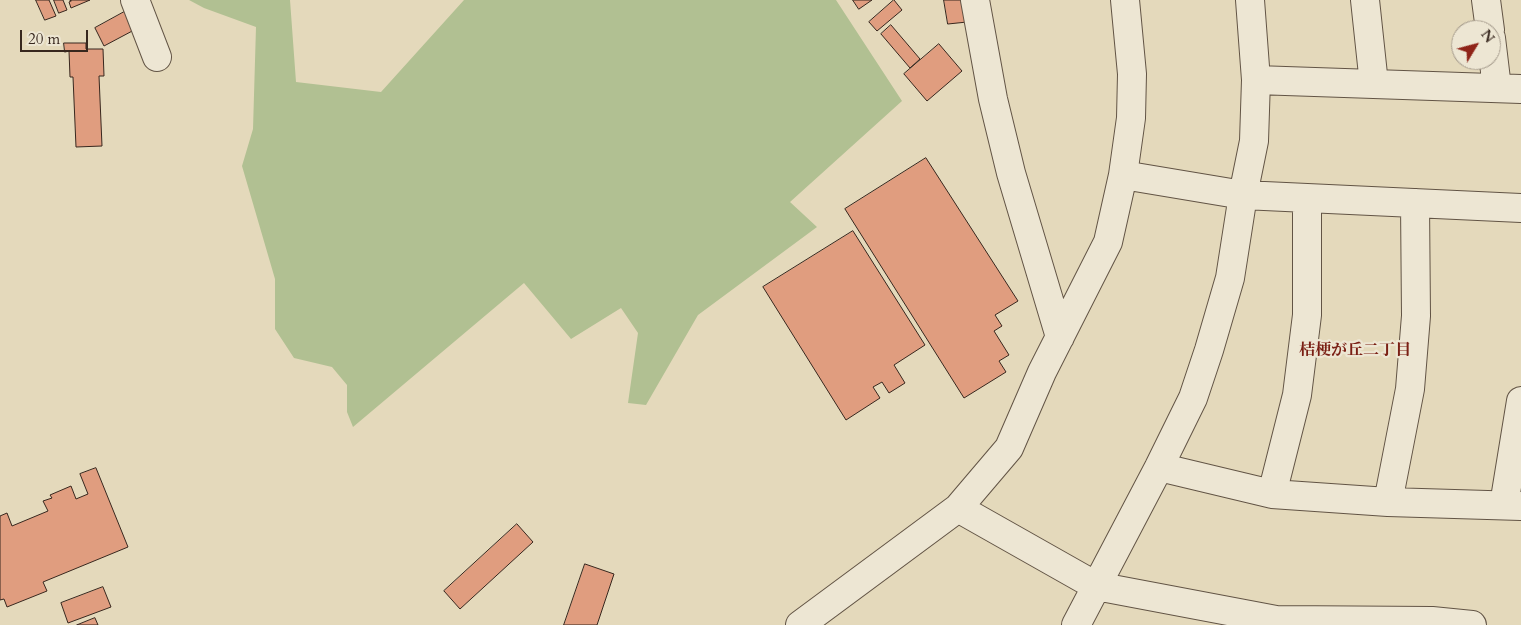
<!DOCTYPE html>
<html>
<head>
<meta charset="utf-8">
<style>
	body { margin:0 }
	#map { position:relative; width:1521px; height:625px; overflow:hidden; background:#e4d9bb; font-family:Cardo,serif }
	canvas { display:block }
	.north { position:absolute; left:1451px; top:20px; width:50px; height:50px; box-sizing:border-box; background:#ede6d3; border:1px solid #a49a8b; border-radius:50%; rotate:53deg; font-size:14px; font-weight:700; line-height:20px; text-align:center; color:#37271e }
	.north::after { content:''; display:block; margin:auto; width:18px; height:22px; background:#8f2418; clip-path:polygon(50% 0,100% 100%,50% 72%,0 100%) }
	.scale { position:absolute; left:20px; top:30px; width:68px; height:22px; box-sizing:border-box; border:2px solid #37271e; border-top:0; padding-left:6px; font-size:15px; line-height:18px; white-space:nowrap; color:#37271e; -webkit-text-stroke:4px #ede6d3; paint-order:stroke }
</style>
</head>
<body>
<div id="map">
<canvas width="1521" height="625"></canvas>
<div class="north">N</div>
<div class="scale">20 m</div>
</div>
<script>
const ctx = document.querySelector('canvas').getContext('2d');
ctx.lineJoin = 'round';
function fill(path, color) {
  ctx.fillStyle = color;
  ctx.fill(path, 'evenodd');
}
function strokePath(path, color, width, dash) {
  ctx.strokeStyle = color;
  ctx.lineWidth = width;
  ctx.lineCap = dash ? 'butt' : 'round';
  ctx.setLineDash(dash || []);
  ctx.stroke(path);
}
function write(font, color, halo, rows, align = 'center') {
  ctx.font = font + ' Cardo,"Noto Serif JP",serif';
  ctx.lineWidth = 4.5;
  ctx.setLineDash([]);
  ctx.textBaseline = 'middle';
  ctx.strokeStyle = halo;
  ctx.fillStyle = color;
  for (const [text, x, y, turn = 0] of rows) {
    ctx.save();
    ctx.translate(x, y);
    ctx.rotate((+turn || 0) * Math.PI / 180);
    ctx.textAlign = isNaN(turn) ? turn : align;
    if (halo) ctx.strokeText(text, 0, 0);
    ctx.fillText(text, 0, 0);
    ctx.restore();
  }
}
fill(new Path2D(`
	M189,0H290L296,82L381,92L464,0H836L902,101L790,202L817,227L698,315L646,405L628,403L638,333L621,308L571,339L524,283L353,427L347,412V385L332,367L294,358L275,329V279L242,166L253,129L256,27L204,8Z`), '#b1c092');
const building = new Path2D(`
	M36,0H49L56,16L45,20Z
	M54,0H63L67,10L59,13Z
	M70,0H90L71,8L69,2L71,1Z
	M853,0H872L859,9Z
	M894,0L902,10L877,31L869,22Z
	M944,0H963L967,22L948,24Z
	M126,11L136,29L104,46L95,28Z
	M891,25L920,59L910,68L881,34Z
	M64,43H86V49H103L104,76H99L102,146L76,147L73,77H70L69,51L65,52Z
	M939,44L962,71L927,101L904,74Z
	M926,158L1018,301L995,315L1002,326L994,331L1009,355L999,361L1006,372L964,398L845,209Z
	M853,231L925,345L894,365L905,383L889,393L882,382L873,387L880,398L846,420L763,287Z
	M96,468L128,547L43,582L47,591L7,607L4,599L0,600V516L7,513L12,526L48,511L43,501L52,498L50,495L71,486L76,499L88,494L80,474Z
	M517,524L533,542L460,609L444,591Z
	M585,564L614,574L597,625H564Z
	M103,587L111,607L68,623L61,603Z
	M95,618L98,625H77Z`);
fill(building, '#e09d7f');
strokePath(building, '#37271e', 1);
const minor = new Path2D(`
	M135,0L157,57
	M975,0L993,99L1011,173L1060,337
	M1365,0L1374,84
	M1486,0L1490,30
	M1491,38L1497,88
	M1256,80L1521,89
	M1123,175L1243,195L1521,208
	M1159,467L1272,494L1388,502L1521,506
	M1272,494L1297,395L1307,315V198
	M1388,502L1410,389L1416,316L1415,203
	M1504,505L1521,401
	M958,508L1096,586L1276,620L1432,621L1472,625
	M800,625L958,508L1009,448L1042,372L1108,242L1123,175L1131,118L1132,74L1125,0
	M1076,625L1159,467L1193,398L1209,350L1230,278L1243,195L1254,141L1256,80L1250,0`);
strokePath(minor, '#625445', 30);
strokePath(minor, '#ede6d3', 28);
write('bold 16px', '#7a1f14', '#ede6d3', [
	["桔梗が丘二丁目",1355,351]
]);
</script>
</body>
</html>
